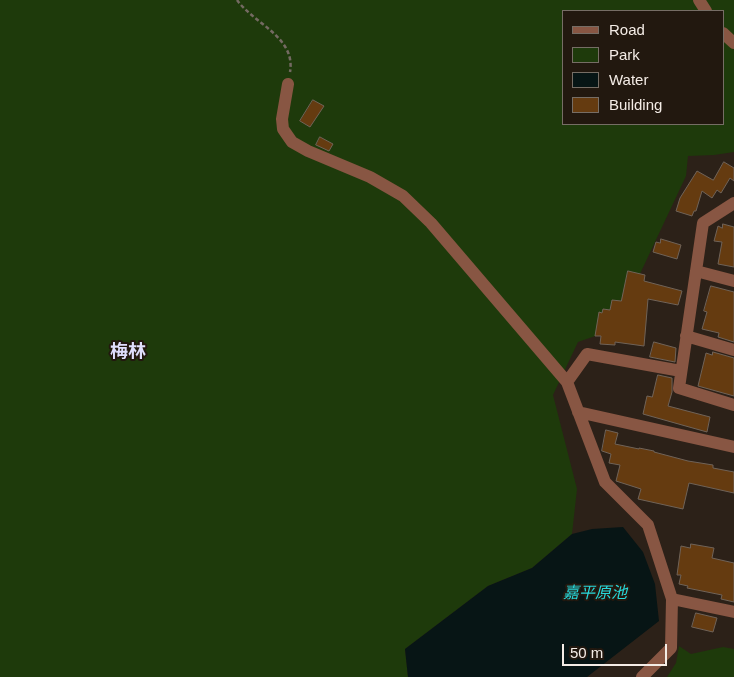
<!DOCTYPE html>
<html>
<head>
<meta charset="utf-8">
<style>
	body { margin:0 }
	#map { position:relative; width:734px; height:677px; overflow:hidden; background:#2c2118; font-family:Helvetica,sans-serif }
	canvas { display:block }
	.legend { position:absolute; left:562px; top:10px; width:162px; height:115px; box-sizing:border-box; background:#22180f; border:1px solid #766d65; margin:0; padding:6px 9px; list-style:none; font-size:15px; color:#f4ece6 }
	.legend li { display:flex; align-items:center; gap:10px; height:25px }
	.legend b { width:25px; border:1px solid #766d65 }
	.scale { position:absolute; left:562px; top:644px; width:105px; height:22px; box-sizing:border-box; border:2px solid #f4ece6; border-top:0; padding-left:6px; font-size:15px; line-height:18px; white-space:nowrap; color:#f4ece6; -webkit-text-stroke:4px #22180f; paint-order:stroke }
</style>
</head>
<body>
<div id="map">
<canvas width="734" height="677"></canvas>
<ul class="legend">
<li><b style="height:6px;background:#885643"></b>Road</li>
<li><b style="height:14px;background:#1e3a0b"></b>Park</li>
<li><b style="height:14px;background:#071515"></b>Water</li>
<li><b style="height:14px;background:#653b10"></b>Building</li>
</ul>
<div class="scale">50 m</div>
</div>
<script>
const ctx = document.querySelector('canvas').getContext('2d');
ctx.lineJoin = 'round';
function fill(path, color) {
  ctx.fillStyle = color;
  ctx.fill(path, 'evenodd');
}
function strokePath(path, color, width, dash) {
  ctx.strokeStyle = color;
  ctx.lineWidth = width;
  ctx.lineCap = dash ? 'butt' : 'round';
  ctx.setLineDash(dash || []);
  ctx.stroke(path);
}
function write(font, color, halo, rows, align = 'center') {
  ctx.font = font + ' Helvetica,"Noto Sans JP",sans-serif';
  ctx.lineWidth = 4;
  ctx.setLineDash([]);
  ctx.textBaseline = 'middle';
  ctx.strokeStyle = halo;
  ctx.fillStyle = color;
  for (const [text, x, y, turn = 0] of rows) {
    ctx.save();
    ctx.translate(x, y);
    ctx.rotate((+turn || 0) * Math.PI / 180);
    ctx.textAlign = isNaN(turn) ? turn : align;
    if (halo) ctx.strokeText(text, 0, 0);
    ctx.fillText(text, 0, 0);
    ctx.restore();
  }
}
fill(new Path2D(`
	M0,0H734V152L714,155L688,156L686,176L639,276L601,334L578,342L553,395L577,489L572,534L532,568L488,586L405,649L408,677H0ZM563,11H723V124H563Z
	M679,646L691,654L723,647L734,649V677H667L676,663Z`), '#1e3a0b');
fill(new Path2D(`
	M623,527L643,552L655,584L659,621L587,677H408L405,649L488,586L532,568L572,534L592,529Z`), '#071515');
const building = new Path2D(`
	M313,100L324,106L310,127L300,121Z
	M320,137L333,144L329,151L316,145Z
	M724,162L734,168V181L730,178L721,193L717,190L712,198L702,191L696,211H694L692,216L676,211L680,198L697,171L713,180Z
	M723,224L734,227V267L718,264L722,242L714,241L718,226L722,228Z
	M661,239L681,245L677,259L653,252L656,242L660,243Z
	M628,271L645,275L644,281L682,291L678,305L648,299L644,346L615,342V345L600,344L601,336H595L599,312L602,313L603,309L610,310L612,300L621,301Z
	M711,286L734,292V342L718,337L719,333L702,329L707,312L704,311Z
	M654,342L676,348L675,362L650,357Z
	M713,352L734,358V396L698,386L706,353L712,355Z
	M658,375L672,378V392L668,406L710,417L707,432L643,414L647,396L652,397Z
	M606,430L618,433L615,444L639,449V448L654,451V452L688,461L713,465V468L734,472V493L689,483L683,509L638,499L641,489L616,481L620,465L609,463L611,454L602,451Z
	M691,544L714,548L712,558L734,563V602L721,599L722,595L687,588L688,586L679,584L681,575H677L681,546L690,548Z
	M696,613L717,618L713,632L692,627Z`);
fill(building, '#653b10');
strokePath(building, '#706358', 1);
strokePath(new Path2D(`
	M237,0C254,24 296,37 290,72`), '#746a62', 2.5, [4, 2.5]);
strokePath(new Path2D(`
	M699,0L706,11
	M723,33L734,43
	M288,84L282,119L283,129L292,142L308,151L370,177L403,196L431,223L567,382
	M734,203L703,223L679,388L734,405
	M696,271L734,281
	M686,336L734,350
	M578,412L734,447
	M672,599L734,612
	M642,677L671,648L672,599L648,525L605,482L567,382L587,354L681,371`), '#885643', 12);
write('italic 16px', '#27d8da', '#22180f', [
	["嘉平原池",595,594]
]);
write('bold 18px', '#dfdefc', '#22180f', [
	["梅林",128,352]
]);
</script>
</body>
</html>
